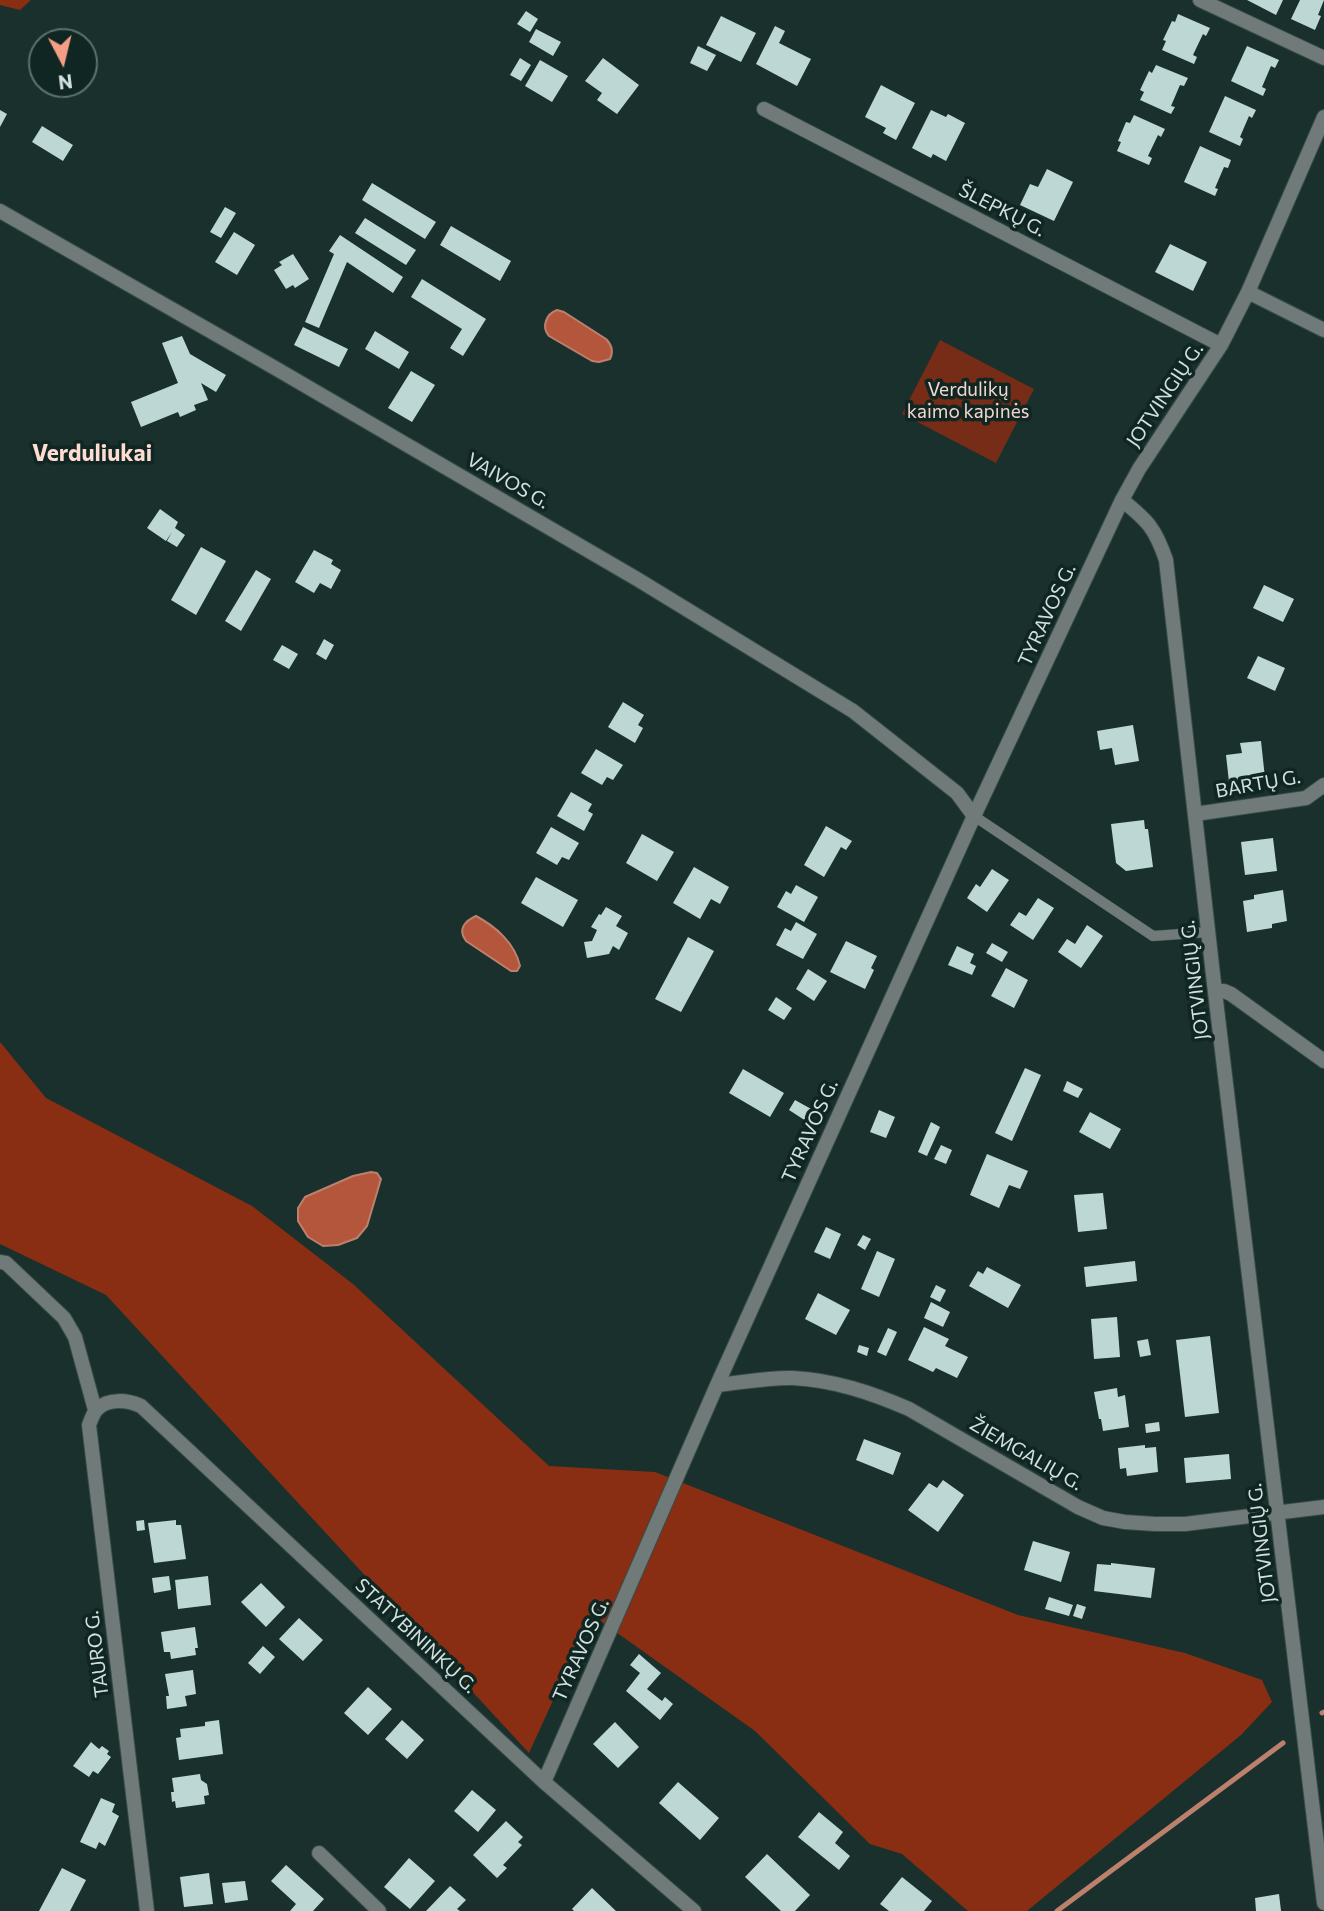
<!DOCTYPE html>
<html>
<head>
<meta charset="utf-8">
<style>
	body { margin:0 }
	#map { position:relative; width:1324px; height:1911px; overflow:hidden; background:#19302d; font-family:Commissioner,sans-serif }
	canvas { display:block }
	.north { position:absolute; left:28px; top:28px; width:70px; height:70px; box-sizing:border-box; background:#0f2623; border:2px solid #5d716e; border-radius:50%; rotate:173deg; font-size:19px; font-weight:700; line-height:28px; text-align:center; color:#d3e1de }
	.north::after { content:''; display:block; margin:auto; width:24px; height:32px; background:#f49e86; clip-path:polygon(50% 0,100% 100%,50% 72%,0 100%) }
</style>
</head>
<body>
<div id="map">
<canvas width="1324" height="1911"></canvas>
<div class="north">N</div>
</div>
<script>
const ctx = document.querySelector('canvas').getContext('2d');
ctx.lineJoin = 'round';
function fill(path, color) {
  ctx.fillStyle = color;
  ctx.fill(path, 'evenodd');
}
function strokePath(path, color, width, dash) {
  ctx.strokeStyle = color;
  ctx.lineWidth = width;
  ctx.lineCap = dash ? 'butt' : 'round';
  ctx.setLineDash(dash || []);
  ctx.stroke(path);
}
function write(font, color, halo, rows, align = 'center') {
  ctx.font = font + ' Commissioner,sans-serif';
  ctx.lineWidth = 7;
  ctx.setLineDash([]);
  ctx.textBaseline = 'middle';
  ctx.strokeStyle = halo;
  ctx.fillStyle = color;
  for (const [text, x, y, turn = 0] of rows) {
    ctx.save();
    ctx.translate(x, y);
    ctx.rotate((+turn || 0) * Math.PI / 180);
    ctx.textAlign = isNaN(turn) ? turn : align;
    if (halo) ctx.strokeText(text, 0, 0);
    ctx.fillText(text, 0, 0);
    ctx.restore();
  }
}
fill(new Path2D(`
	M940,340L1034,389L996,463L902,414Z`), '#762c16');
fill(new Path2D(`
	M0,0H31L20,10L0,5Z
	M0,1042L46,1098L252,1206L353,1284L549,1466L655,1472L1018,1615L1185,1653L1262,1680L1272,1702L1241,1735L1027,1911H968L902,1854L870,1844L755,1731L592,1615L529,1753L106,1295L0,1244Z`), '#892e13');
const water = new Path2D(`
	M557,310L564,312L606,339C612,345 614,351 610,359L599,362L592,361L549,336C541,327 546,314 557,310Z
	M476,916C495,926 515,943 520,966L517,971H511L466,941C457,929 465,921 476,916Z
	M371,1172L377,1173L381,1179L367,1226L357,1238L338,1245L323,1246L308,1237L298,1221V1208L305,1197L353,1176Z`);
fill(water, '#b4563c');
strokePath(water, '#bd806d', 2);
strokePath(new Path2D(`
	M1322,1713L1324,1712
	M1057,1911L1283,1743`), '#bd806d', 5);
fill(new Path2D(`
	M1247,0H1283L1276,15Z
	M1300,0H1324L1318,15L1321,16L1315,30L1291,19Z
	M526,11L538,19L530,32L517,24Z
	M1178,14L1210,28L1206,36L1203,34L1193,55L1197,57L1194,64L1162,50L1166,41L1163,40L1172,21L1175,22Z
	M721,16L756,33L741,62L706,45Z
	M775,26L785,31L779,43L811,59L797,86L756,64Z
	M536,29L561,42L553,56L529,42Z
	M698,46L716,55L707,71L690,63Z
	M1247,46L1279,60L1275,68L1271,66L1262,87L1266,89L1263,96L1231,81Z
	M520,58L531,65L521,81L510,75Z
	M603,58L639,85L617,114L597,100L602,93L585,81Z
	M540,60L568,76L552,102L525,86Z
	M1156,65L1188,78L1184,86L1180,85L1171,106L1175,107L1171,114L1140,100L1144,92L1140,90L1149,71L1152,73Z
	M881,85L915,103L896,140L883,133L886,128L865,117Z
	M1225,96L1256,110L1252,118L1249,116L1240,137L1243,139L1240,146L1209,132Z
	M0,110L7,114L0,127Z
	M931,110L946,117L948,114L965,123L946,161L933,154L931,158L912,148Z
	M1134,115L1165,129L1161,137L1158,135L1148,156L1152,158L1149,165L1117,151L1121,142L1118,141L1126,122L1130,123Z
	M42,126L73,145L63,161L32,142Z
	M1200,146L1231,160L1228,168L1224,167L1215,188L1218,189L1215,196L1184,182Z
	M1047,169L1073,182L1054,221L1020,205L1030,184L1038,187Z
	M372,183L436,222L425,239L362,200Z
	M225,207L236,213L221,238L210,232Z
	M365,218L416,250L406,265L355,233Z
	M451,226L511,261L500,281L440,245Z
	M234,232L255,245L237,275L215,262Z
	M340,235L403,277L393,293L347,262L319,328L305,322L334,254L329,251Z
	M1170,244L1207,262L1193,291L1155,272Z
	M293,254L309,279L295,288L293,285L286,289L274,270L282,265L279,262Z
	M422,279L486,319L463,356L450,348L462,329L411,297Z
	M303,327L348,349L339,367L294,345Z
	M375,331L409,352L399,369L365,349Z
	M182,336L190,354L226,375L216,392L201,383L208,400L194,405L196,410L180,417L178,412L141,427L131,402L178,383L162,343Z
	M411,371L435,385L412,422L388,408Z
	M160,509L178,522L175,528L185,535L177,547L167,541L172,532L166,541L147,528Z
	M201,547L226,561L196,615L171,600Z
	M314,550L333,560L331,564L341,570L331,589L320,583L314,593L295,582Z
	M256,570L271,579L241,631L225,621Z
	M1264,585L1294,599L1283,622L1253,608Z
	M324,639L334,645L326,660L316,654Z
	M282,645L298,654L289,669L273,660Z
	M1258,656L1285,668L1275,691L1247,678Z
	M623,702L644,715L638,725L643,728L635,743L608,727Z
	M1133,725L1139,761L1115,765L1112,748L1100,750L1097,731Z
	M1261,741L1265,778L1229,782L1226,755L1242,753L1240,743Z
	M596,749L623,765L613,780L607,777L602,785L581,773Z
	M571,792L592,804L588,811L593,814L584,831L557,816Z
	M1144,820L1145,829H1148L1153,867L1126,871L1116,863L1111,824Z
	M826,826L852,841L846,850L841,847L824,877L804,865Z
	M551,827L579,843L569,860L562,857L557,865L536,853Z
	M642,834L674,852L657,881L626,863Z
	M1273,838L1277,871L1245,875L1241,842Z
	M694,867L729,887L720,904L711,899L700,919L673,903Z
	M992,869L1009,880L987,912L967,898L976,884L980,887Z
	M536,877L578,900L563,927L521,903Z
	M796,885L818,897L804,922L777,907L786,891L791,894Z
	M1283,890L1287,921L1272,924V928L1247,932L1243,901L1254,899V895Z
	M1038,898L1054,908L1033,940L1010,925L1019,912L1026,916Z
	M606,907L622,916L616,926L628,933L619,950L613,946L609,954L587,958L584,942L592,941L597,930L591,927L599,914L601,915Z
	M796,922L817,934L803,959L776,945L785,928L791,931Z
	M1087,925L1103,936L1081,968L1058,952L1067,939L1075,944Z
	M688,937L714,951L681,1012L655,999Z
	M846,941L877,956L871,968L874,970L865,989L830,972Z
	M992,943L1008,952L1002,962L986,953Z
	M957,946L974,954L970,963L976,966L972,975L948,965Z
	M1006,968L1028,980L1014,1008L991,996Z
	M808,969L827,981L814,1001L796,989Z
	M776,997L792,1008L784,1020L768,1010Z
	M1025,1068L1041,1075L1012,1141L995,1133Z
	M743,1069L784,1093L770,1117L729,1093Z
	M1067,1081L1083,1089L1078,1098L1063,1091Z
	M795,1100L813,1110L806,1121L789,1110Z
	M879,1110L895,1117L886,1138L870,1132Z
	M1090,1112L1121,1129L1110,1149L1079,1132Z
	M931,1122L940,1127L927,1156L918,1152Z
	M941,1145L952,1150L946,1164L934,1159Z
	M987,1154L1028,1171L1020,1189L1009,1185L999,1208L970,1195Z
	M1103,1193L1107,1229L1078,1232L1074,1195Z
	M826,1227L841,1234L830,1259L814,1252Z
	M863,1235L871,1239L865,1250L857,1245Z
	M877,1251L895,1259L879,1297L861,1289Z
	M1135,1261L1137,1281L1086,1287L1084,1267Z
	M987,1267L1021,1285L1008,1308L969,1286L978,1271L983,1274Z
	M936,1285L946,1290L940,1302L930,1297Z
	M818,1293L850,1310L836,1335L805,1319Z
	M931,1302L950,1312L943,1327L924,1318Z
	M1117,1317L1120,1357L1094,1359L1091,1319Z
	M924,1327L949,1339L945,1346L968,1357L957,1378L936,1368L933,1372L908,1360Z
	M888,1328L897,1332L886,1356L877,1352Z
	M1210,1336L1219,1413L1185,1417L1176,1340Z
	M1148,1339L1151,1355L1140,1357L1137,1341Z
	M859,1345L869,1348L867,1356L857,1352Z
	M1117,1388L1118,1397L1125,1395L1129,1427L1103,1431L1101,1419H1099L1094,1392Z
	M1159,1422L1160,1431L1146,1433L1145,1424Z
	M864,1439L901,1453L893,1475L856,1460Z
	M1145,1445V1448L1156,1447L1158,1472L1127,1476L1126,1468L1120,1469L1118,1448Z
	M1229,1454L1231,1479L1186,1483L1184,1458Z
	M943,1480L964,1495L938,1532L908,1510L929,1483L937,1488Z
	M144,1520L145,1530L137,1531L136,1521Z
	M176,1520V1525H181L186,1559L154,1563L148,1523Z
	M1033,1541L1070,1552L1061,1582L1024,1570Z
	M1111,1563L1155,1568L1151,1598L1094,1591L1097,1564L1111,1565Z
	M169,1576L171,1590L154,1593L152,1578Z
	M208,1576L211,1605L178,1609L175,1580Z
	M261,1583L285,1607L266,1627L241,1602Z
	M1049,1597L1073,1605L1069,1616L1045,1609Z
	M1077,1604L1086,1607L1082,1619L1073,1616Z
	M299,1618L323,1640L303,1661L279,1639Z
	M195,1627L198,1648H195L196,1655L171,1659L170,1652H164L161,1632Z
	M263,1646L275,1657L260,1674L248,1663Z
	M639,1654L661,1673L647,1689L662,1701L665,1697L673,1704L660,1720L626,1691L640,1673L630,1665Z
	M193,1670L196,1694L185,1696L187,1706L167,1709L166,1696H169L165,1674Z
	M368,1687L392,1709L368,1735L344,1713Z
	M219,1720L223,1754L179,1760L176,1738L181,1737L180,1729L205,1726V1722Z
	M402,1720L424,1740L407,1759L385,1739Z
	M615,1722L639,1747L618,1768L593,1744Z
	M91,1742L99,1749L102,1746L109,1751L107,1754L111,1757L98,1774L93,1771L89,1777L73,1766Z
	M200,1774L201,1780L207,1784L209,1795L204,1796L205,1804L176,1808L175,1801L172,1802L171,1792H174L172,1778Z
	M678,1782L719,1818L700,1840L659,1803Z
	M472,1790L496,1810L478,1832L454,1811Z
	M101,1798L115,1804L112,1812L119,1816L105,1846L99,1842L96,1849L80,1842Z
	M819,1812L843,1832L835,1843L850,1856L839,1870L798,1837Z
	M506,1821L523,1837L518,1842L522,1845L503,1865L507,1868L497,1878L473,1855Z
	M767,1854L810,1895L795,1911H781L745,1877Z
	M409,1858L435,1881L410,1909L384,1887Z
	M286,1865L324,1899L313,1911H290L296,1904L271,1881Z
	M62,1868L86,1880L70,1911H39Z
	M209,1873L213,1904L184,1907L180,1877Z
	M902,1877L932,1901L924,1911H889L880,1904Z
	M245,1881L248,1900L225,1903L222,1883Z
	M450,1886L466,1900L457,1909L460,1911H426Z
	M592,1888L616,1911H574L572,1909Z
	M1279,1894L1281,1911H1256L1255,1898Z`), '#bdd8d4');
const lane = new Path2D(`
	M974,816L1153,936L1209,932`);
const street = new Path2D(`
	M1200,0L1324,58
	M764,109L1221,345
	M0,211L275,368L637,579L853,711L957,793L974,816
	M1248,292L1324,330
	M1122,500C1148,521 1155,528 1166,560L1215,992L1324,1903
	M1195,814L1306,798L1324,785
	M1215,992L1224,991L1231,994L1324,1061
	M0,1262L6,1263L64,1318L75,1337L95,1410
	M717,1385C741,1383 768,1377 793,1378C834,1380 872,1393 909,1409L1078,1507L1103,1518L1125,1522L1155,1524H1185L1324,1507
	M544,1782L717,1385L974,816L1122,500L1139,469L1221,345L1248,292L1324,117
	M319,1853L379,1911
	M147,1911L89,1425C91,1420 93,1413 97,1409C109,1398 127,1400 141,1406L544,1782L694,1911`);
strokePath(lane, '#374c49', 11);
strokePath(street, '#374c49', 16);
strokePath(lane, '#707b79', 10);
strokePath(street, '#707b79', 14);
write('19px', '#d3e1de', '#0f2623', [
	["ŠLEPKŲ G.",1002,210,27],
	["JOTVINGIŲ G.",1165,395,-56],
	["VAIVOS G.",508,481,30],
	["TYRAVOS G.",1047,615,-65],
	["BARTŲ G.",1258,784,-10],
	["JOTVINGIŲ G.",1195,980,-97],
	["TYRAVOS G.",810,1131,-66],
	["ŽIEMGALIŲ G.",1026,1454,30],
	["JOTVINGIŲ G.",1262,1543,-97],
	["STATYBININKŲ G.",416,1636,43],
	["TYRAVOS G.",581,1650,-66],
	["TAURO G.",97,1654,-97]
]);
write('19px', '#f2d7cf', '#0f2623', [
	["Verdulikų",968,390],
	["kaimo kapinės",968,412]
]);
write('bold 23px', '#fedcd2', '#0f2623', [
	["Verduliukai",92,453]
]);
</script>
</body>
</html>
